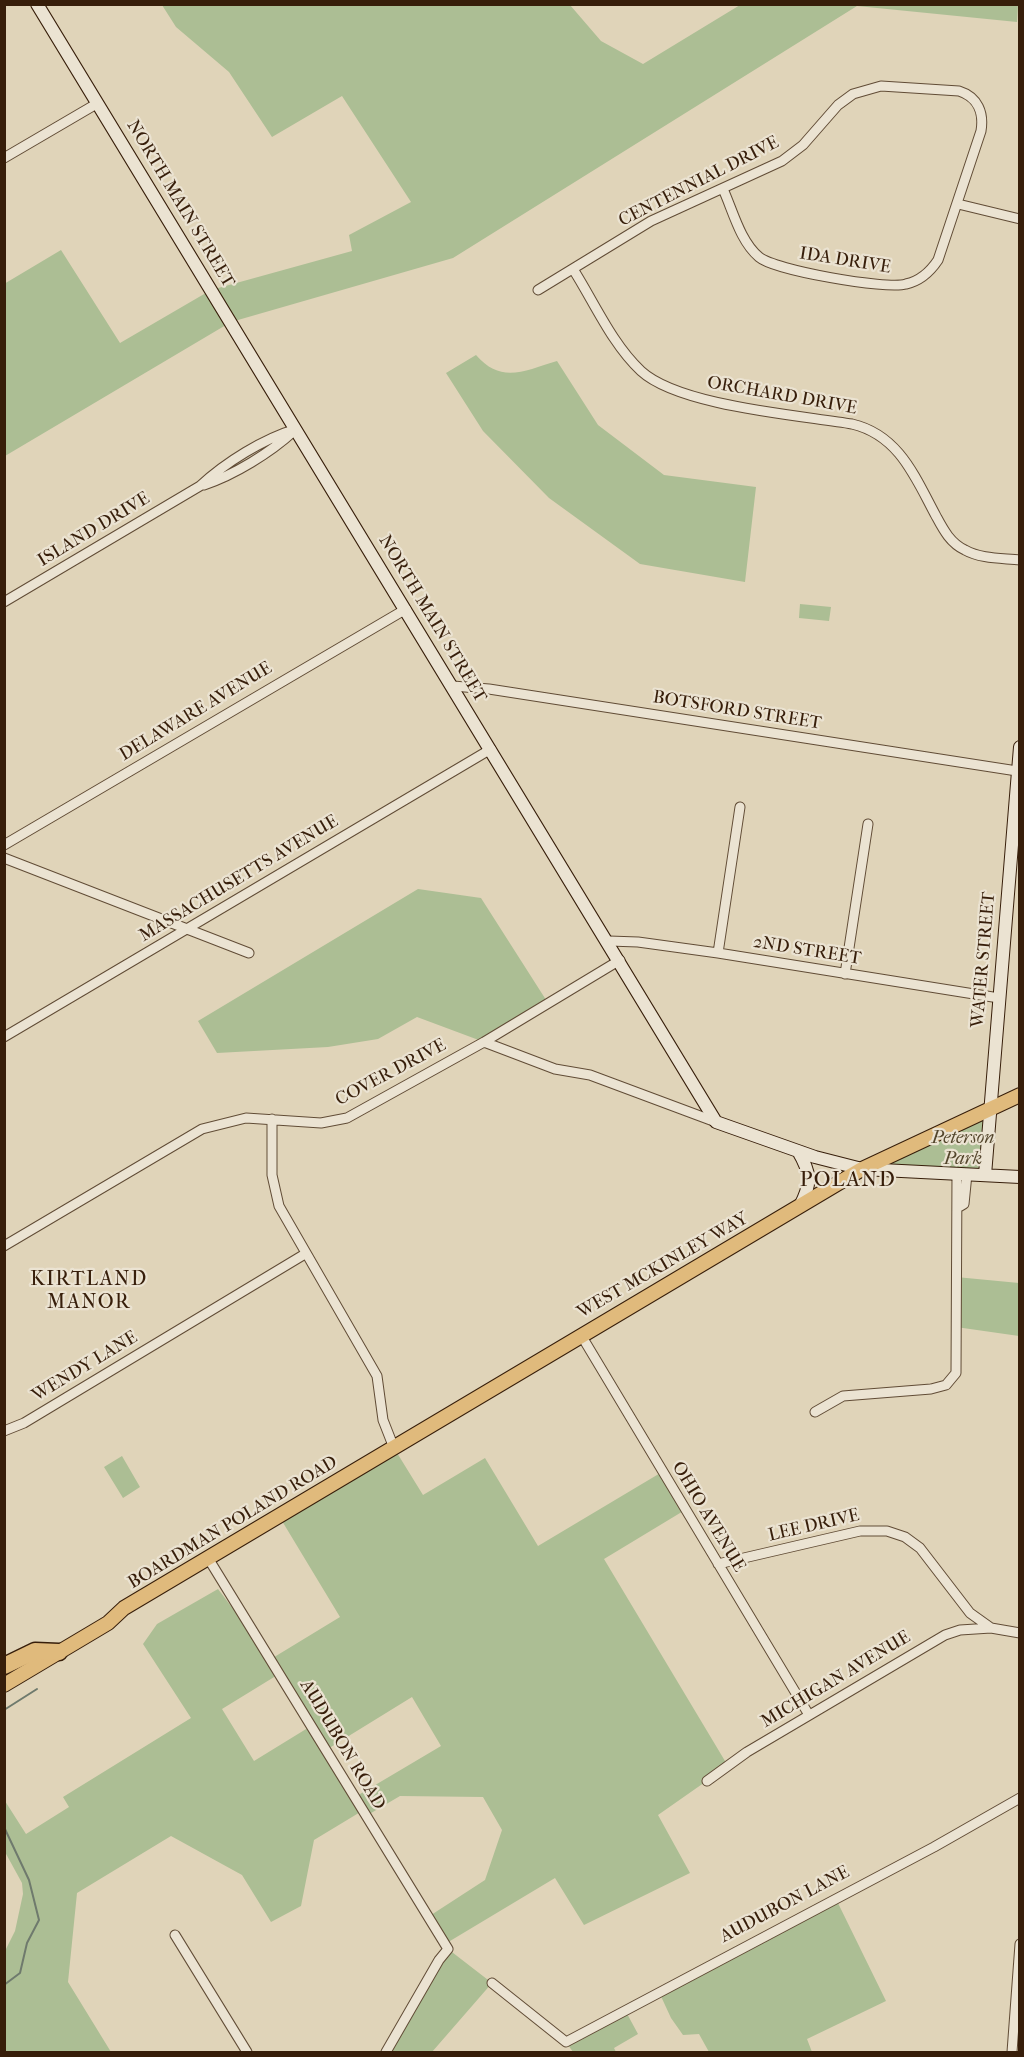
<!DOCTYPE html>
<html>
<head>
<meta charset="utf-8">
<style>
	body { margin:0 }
	#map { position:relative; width:1024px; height:2057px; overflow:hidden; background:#e0d4b9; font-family:"IM FELL French Canon",serif }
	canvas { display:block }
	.frame { position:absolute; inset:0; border:6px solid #371e0a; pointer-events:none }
</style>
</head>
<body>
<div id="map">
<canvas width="1024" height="2057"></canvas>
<div class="frame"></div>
</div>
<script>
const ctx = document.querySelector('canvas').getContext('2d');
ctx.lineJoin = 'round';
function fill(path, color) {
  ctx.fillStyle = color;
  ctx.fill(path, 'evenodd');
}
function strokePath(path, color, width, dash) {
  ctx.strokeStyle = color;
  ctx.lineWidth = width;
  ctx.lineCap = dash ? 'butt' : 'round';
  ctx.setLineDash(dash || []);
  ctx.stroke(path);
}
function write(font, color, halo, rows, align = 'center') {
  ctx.font = font + ' "IM FELL French Canon",serif';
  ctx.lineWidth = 4.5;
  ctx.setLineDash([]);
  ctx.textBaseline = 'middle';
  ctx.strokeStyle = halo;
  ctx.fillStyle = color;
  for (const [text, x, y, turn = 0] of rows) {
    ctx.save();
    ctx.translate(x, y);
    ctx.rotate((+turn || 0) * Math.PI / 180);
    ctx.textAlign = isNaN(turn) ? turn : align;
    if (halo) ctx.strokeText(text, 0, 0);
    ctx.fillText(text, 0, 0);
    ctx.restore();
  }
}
fill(new Path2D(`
	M162,5H570L601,41L643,64L740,5H1018L1017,22L857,6L453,258L231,322L5,456L4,284L61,250L120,343L211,290L352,251L349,235L411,202L342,96L272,137L229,72L176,27Z
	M476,355C501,384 524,371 557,361L598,425L664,475L756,487L745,582L640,564L549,498L483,431L446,373Z
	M800,604L831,607L829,621L799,618Z
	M418,889L481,898L548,1003L484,1042L417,1017L378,1039L328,1047L217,1053L198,1021Z
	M990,1109L985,1175L862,1169Z
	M956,1277L1019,1283V1336L956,1327Z
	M394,1448L423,1495L485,1458L538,1546L662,1472L685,1510L604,1559L728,1766L658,1815L690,1873L584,1925L555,1878L445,1944L428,1917L485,1880L502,1830L483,1797L400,1796L366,1816L362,1811L314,1840L301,1906L271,1922L242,1875L171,1836L77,1893L68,1982L111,2052H5L4,1953L15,1931L23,1894L22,1883L5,1852V1801L26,1834L69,1807L63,1797L191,1718L143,1644L157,1624L218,1589L271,1659L340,1617L279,1516ZM279,1674L311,1726L254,1761L222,1709ZM412,1697L441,1746L355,1797L326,1750Z
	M122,1456L140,1487L123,1498L104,1467Z
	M835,1897L886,2001L807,2039L812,2052H709L699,2034L683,2035L671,2018L659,1992Z
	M448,1949L492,1983L432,2052H386Z
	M625,2010L638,2034L614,2048L616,2052H573L566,2042Z`), '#acbe94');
strokePath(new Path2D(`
	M4,1710L37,1689
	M4,1827L29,1880L39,1920L27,1943L20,1973L4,1985`), '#6f7a6d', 2);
const minor = new Path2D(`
	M4,158L98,103
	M958,204L1020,219
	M573,269C594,302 612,344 641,371C679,406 798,415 852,424C899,435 915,477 936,516C943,529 950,543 965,550C981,559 1002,558 1020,560
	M538,290L651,221L782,161L803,145L838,105L853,94L881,86L959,91C978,97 984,113 981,131L938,260C930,272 920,281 906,284C886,290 774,270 759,257C740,241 733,211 723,189
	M204,485C234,475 270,453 294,431
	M4,602L200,486C226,462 263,439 296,429
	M453,686L489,689L1017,771
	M4,845L406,609
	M4,858L249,953
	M609,941L638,942L718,953L999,998
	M718,953L740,807
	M845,974L868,824
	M4,1037L491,749
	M484,1042L555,1069L590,1075L716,1122
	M272,1119V1175L279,1206L377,1376L383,1420L394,1448
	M959,1207L964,1204L967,1174
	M4,1246L202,1129L246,1118L321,1123L347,1118L484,1042L620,960
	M581,1335L809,1715
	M815,1412L843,1396L931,1389L946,1385L956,1373L957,1174
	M4,1431L24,1423L305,1254
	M208,1558L448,1949L439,1960L386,2052
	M718,1564L860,1531H887L905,1537L920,1548L970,1613L991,1628L1020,1633
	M707,1781L747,1752L945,1635L960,1630L991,1628
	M175,1935L247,2052
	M492,1983L566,2042L934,1847L1020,1798
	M1012,2052L1020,1944`);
const secondary = new Path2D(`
	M37,4L716,1122L815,1157L862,1169L1020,1177
	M798,1151C811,1173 812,1183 800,1206
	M985,1175L1020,747`);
const primary = new Path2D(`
	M4,1685L108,1623L124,1608L862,1169L1020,1095`);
const motorway = new Path2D(`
	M4,1666L35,1651L59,1652`);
strokePath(minor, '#614c36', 11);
strokePath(secondary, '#371e0a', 14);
strokePath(primary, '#371e0a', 16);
strokePath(motorway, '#371e0a', 19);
strokePath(minor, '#ebe3d2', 9);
strokePath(secondary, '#ebe3d2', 12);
strokePath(primary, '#e0ba7c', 14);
strokePath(motorway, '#e0ba7c', 16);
write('18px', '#371e0a', '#ebe3d2', [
	["CENTENNIAL DRIVE",699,182,-27],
	["NORTH MAIN STREET",180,204,59],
	["IDA DRIVE",845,261,9],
	["ORCHARD DRIVE",782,396,10],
	["ISLAND DRIVE",94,530,-31],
	["NORTH MAIN STREET",432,619,59],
	["BOTSFORD STREET",737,711,9],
	["DELAWARE AVENUE",196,712,-31],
	["MASSACHUSETTS AVENUE",239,879,-31],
	["2ND STREET",807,951,9],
	["WATER STREET",984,960,-85],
	["COVER DRIVE",391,1073,-28],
	["WEST MCKINLEY WAY",663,1266,-30],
	["WENDY LANE",85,1367,-31],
	["OHIO AVENUE",708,1517,59],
	["BOARDMAN POLAND ROAD",233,1523,-31],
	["LEE DRIVE",814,1526,-13],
	["MICHIGAN AVENUE",836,1680,-31],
	["AUDUBON ROAD",342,1745,59],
	["AUDUBON LANE",785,1905,-28]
]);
write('italic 18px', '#54462c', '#ebe3d2', [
	["Peterson",963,1139],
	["Park",963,1160]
]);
ctx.letterSpacing = '1.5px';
write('20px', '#371e0a', '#ebe3d2', [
	["KIRTLAND",89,1280],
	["MANOR",89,1303]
]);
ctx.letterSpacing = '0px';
ctx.letterSpacing = '1.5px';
write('21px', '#371e0a', '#ebe3d2', [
	["POLAND",848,1181]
]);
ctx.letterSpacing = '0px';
</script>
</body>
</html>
